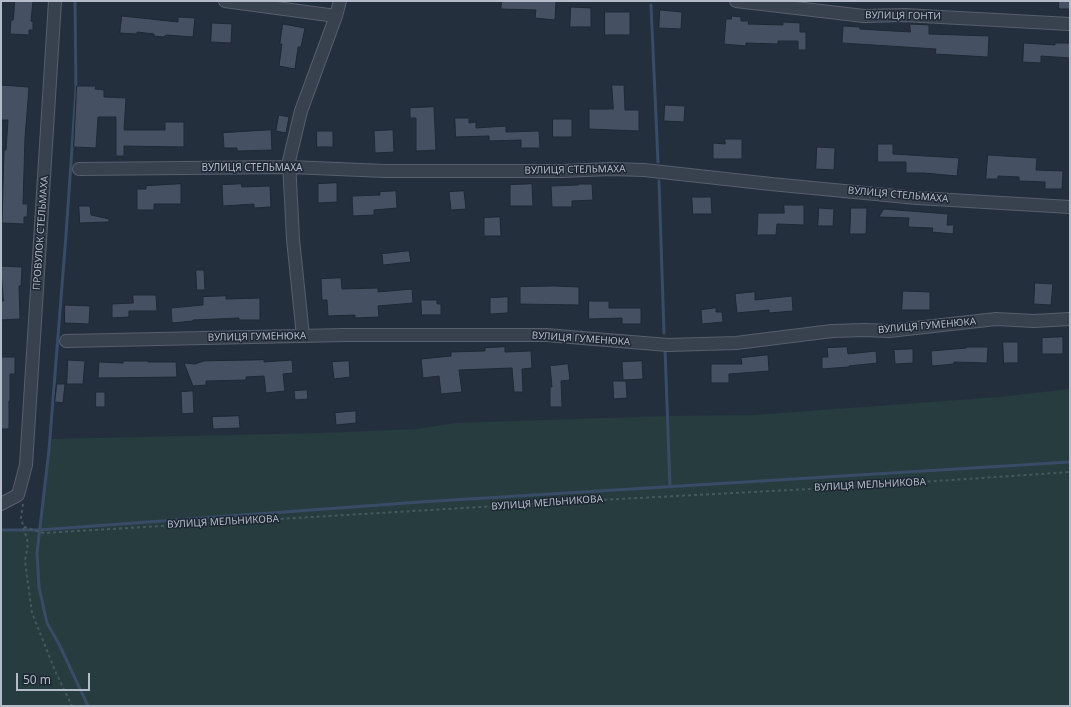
<!DOCTYPE html>
<html>
<head>
<meta charset="utf-8">
<style>
	body { margin:0 }
	#map { position:relative; width:1071px; height:707px; overflow:hidden; background:#242f3e; font-family:"Noto Sans",sans-serif }
	canvas { display:block }
	.frame { position:absolute; inset:0; border:2px solid #b4bcc9; pointer-events:none }
	.scale { position:absolute; left:16px; top:673px; width:74px; height:18px; box-sizing:border-box; border:2px solid #b4bcc9; border-top:0; padding-left:5px; font-size:12px; line-height:14px; white-space:nowrap; color:#b4bcc9; -webkit-text-stroke:3px #1d2633; paint-order:stroke }
</style>
</head>
<body>
<div id="map">
<canvas width="1071" height="707"></canvas>
<div class="frame"></div>
<div class="scale">50 m</div>
</div>
<script>
const ctx = document.querySelector('canvas').getContext('2d');
ctx.lineJoin = 'round';
function fill(path, color) {
  ctx.fillStyle = color;
  ctx.fill(path, 'evenodd');
}
function strokePath(path, color, width, dash) {
  ctx.strokeStyle = color;
  ctx.lineWidth = width;
  ctx.lineCap = dash ? 'butt' : 'round';
  ctx.setLineDash(dash || []);
  ctx.stroke(path);
}
function write(font, color, halo, rows, align = 'center') {
  ctx.font = font + ' "Noto Sans",sans-serif';
  ctx.lineWidth = 3;
  ctx.setLineDash([]);
  ctx.textBaseline = 'middle';
  ctx.strokeStyle = halo;
  ctx.fillStyle = color;
  for (const [text, x, y, turn = 0] of rows) {
    ctx.save();
    ctx.translate(x, y);
    ctx.rotate((+turn || 0) * Math.PI / 180);
    ctx.textAlign = isNaN(turn) ? turn : align;
    if (halo) ctx.strokeText(text, 0, 0);
    ctx.fillText(text, 0, 0);
    ctx.restore();
  }
}
fill(new Path2D(`
	M1070,389V706H1V530H39L50,439L323,433L416,429L457,423L666,416L754,415L999,397Z`), '#263c3f');
strokePath(new Path2D(`
	M75,1L76,90L66,235L49,450L37,553L39,587L47,623L59,644L88,706
	M651,5L658,162
	M659,181L664,333
	M665,349L670,487
	M1,530H39L420,502L1070,462`), '#394c67', 3);
const building = new Path2D(`
	M15,1H33L31,21L33,22V30H29V35L10,34L11,20H13Z
	M502,1H556L555,20L535,18L536,10L501,9Z
	M1059,1H1070V9H1059Z
	M571,7L591,8V27H570Z
	M660,10L682,12L681,29L659,28Z
	M605,12H630V35H605Z
	M122,16L178,22V17L195,18L193,37L167,35L163,37L154,36V34L137,32V34L120,33Z
	M732,16L741,17V21H749L748,24L783,25V22L800,23V32H806V50H798V41H778V44L746,43V46L724,44L726,19H731Z
	M212,23L232,24L231,43L211,42Z
	M283,24L305,28L301,47H298L295,69L279,66L282,44H280Z
	M910,24L929,25V34L989,36L988,57L935,54L936,49L842,43L843,26L860,27V29L910,32Z
	M1024,43L1055,45V43H1070V58L1041,56V63L1023,62Z
	M1,85L29,87L25,138L23,204H28L27,217H24V224L2,223L4,150H6L8,120H1Z
	M612,85H624L625,110H639V131L589,129V109H613Z
	M77,86H96L95,89L104,90V97L126,98L124,130H165V122H184V147L124,146V156H116V117H98L96,148L74,147Z
	M665,105L685,106L684,122L664,121Z
	M434,107L436,150L416,151V118H410V108Z
	M279,115L289,117L286,133L276,131Z
	M455,118H469V123L476,122V128L506,126V132L539,131L540,148H521V140L489,141V136L456,137Z
	M553,119H572V137H553Z
	M271,130L272,150L237,151V148H224L223,133Z
	M393,130L394,152L375,153L374,131Z
	M317,131H333V147H317Z
	M725,139H742V159H713V143L725,144Z
	M878,144H893V154L959,158L957,176L924,173H906V162H878Z
	M817,147L835,148L834,170L816,169Z
	M988,155L1037,158L1036,170L1063,171L1062,189H1045V182L1019,181V177L998,176V179H986Z
	M337,183V202L318,203V184Z
	M181,184V204H154V210H137V189H146V186Z
	M241,184L242,187L270,186L271,207L254,208V204L223,206L222,185Z
	M532,184L533,206H510V185Z
	M578,184H592L593,200L572,201V207H552L551,186L578,185Z
	M396,191L397,208L374,210V215L353,216L352,196L380,195V192Z
	M464,191L466,209L451,210L449,192Z
	M692,197H711L712,214H693Z
	M784,205H804V225L777,224L776,235H757L758,213H784Z
	M79,206H90L91,215L109,219V222L80,223Z
	M819,208L834,209L833,226H818Z
	M851,208H867L866,234H850Z
	M884,209L948,214L947,225H954L953,234L932,232L933,228L908,227L909,218L879,217Z
	M500,217L501,236H484V218Z
	M409,251L411,262L383,265L382,254Z
	M1,266L22,267L21,286H19L20,319L1,320V301H3Z
	M196,270H204L205,290H197Z
	M341,278L342,289L378,288V292L412,289L413,303L378,306L379,317L355,318V315L328,316L327,300H322L321,279Z
	M1035,283L1053,284L1051,305L1034,304Z
	M554,286L579,287V305L520,304V287Z
	M903,291L930,292V310H902Z
	M755,292V300L792,296L793,311L769,313V310L737,313L735,294Z
	M133,295H156L157,311H129V317L112,318V304L133,303Z
	M226,296V299L260,298V320H239V318L193,320V321L172,323L171,308L203,305V297Z
	M508,297V313L490,314V298Z
	M421,300H437V304H441V315H422Z
	M589,301H609V308H641V324H622V318L589,319Z
	M65,305L90,306L89,324L65,323Z
	M716,308V312H722L723,322L702,324L701,310Z
	M1063,337V354H1042V338Z
	M1003,342H1018V363H1004Z
	M505,347V352L531,351L532,368L522,369L523,392H514L512,368L459,370L462,392L441,394L439,376L423,378L421,359L451,356V352L485,351V348Z
	M847,347L848,354L876,351L877,363L849,366V367L822,369V357H828L827,348Z
	M967,347H988L987,363L954,362V364L932,366L931,351L966,348Z
	M913,349V363L895,364L894,350Z
	M768,355L769,371L729,374V383H711V364H742L741,358Z
	M1,357H15V374H10V401H9V429H1Z
	M68,360L85,361L83,384H67Z
	M264,360V362L292,360L293,373L283,374L285,391L266,393L264,376L246,377V380L206,381V385L193,386L184,363L195,364L204,361Z
	M123,361H148V362H176L177,377L98,378L99,362L123,363Z
	M349,361L350,377L334,379L332,362Z
	M642,361L643,379L623,380L622,362Z
	M568,364L570,380L561,381L562,407H550V387H552L550,366Z
	M613,381H626L627,398L614,399Z
	M57,384H65L63,403L55,402Z
	M307,390L308,399L295,400L294,391Z
	M193,391L194,413L182,414L181,392Z
	M96,392H105V407H96Z
	M356,411V423L336,425L335,413Z
	M239,416L240,428L213,429L212,417Z`);
fill(building, '#455162');
strokePath(building, '#1f2835', 1);
const street = new Path2D(`
	M225,1L336,16
	M736,1L864,16L904,15L1070,24
	M79,169L290,167L385,171H562L611,169L644,170L771,184L917,198L1070,207
	M303,336L293,239L289,161L301,111L336,16L340,1
	M66,341L345,335H546L668,345L736,343L832,331L865,330L889,331L996,319L1034,321L1070,319
	M1,504L18,495L26,465L55,1`);
strokePath(street, '#565f6c', 14);
strokePath(new Path2D(`
	M23,504L21,518L28,543L25,561L32,613L56,673L72,706
	M24,527L44,533L581,501L848,487L1070,472`), '#44595c', 2, [3, 3]);
strokePath(street, '#38414e', 12);
write('10px', '#b4bcc9', '#1d2633', [
	["ВУЛИЦЯ ГОНТИ",903,16,1],
	["ВУЛИЦЯ СТЕЛЬМАХА",252,168],
	["ВУЛИЦЯ СТЕЛЬМАХА",575,170,-1],
	["ВУЛИЦЯ СТЕЛЬМАХА",898,195,5],
	["ПРОВУЛОК СТЕЛЬМАХА",41,233,-86],
	["ВУЛИЦЯ ГУМЕНЮКА",927,326,-5],
	["ВУЛИЦЯ ГУМЕНЮКА",257,337,-1],
	["ВУЛИЦЯ ГУМЕНЮКА",581,339,4],
	["ВУЛИЦЯ МЕЛЬНИКОВА",870,485,-3],
	["ВУЛИЦЯ МЕЛЬНИКОВА",547,503,-4],
	["ВУЛИЦЯ МЕЛЬНИКОВА",223,522,-3]
]);
</script>
</body>
</html>
